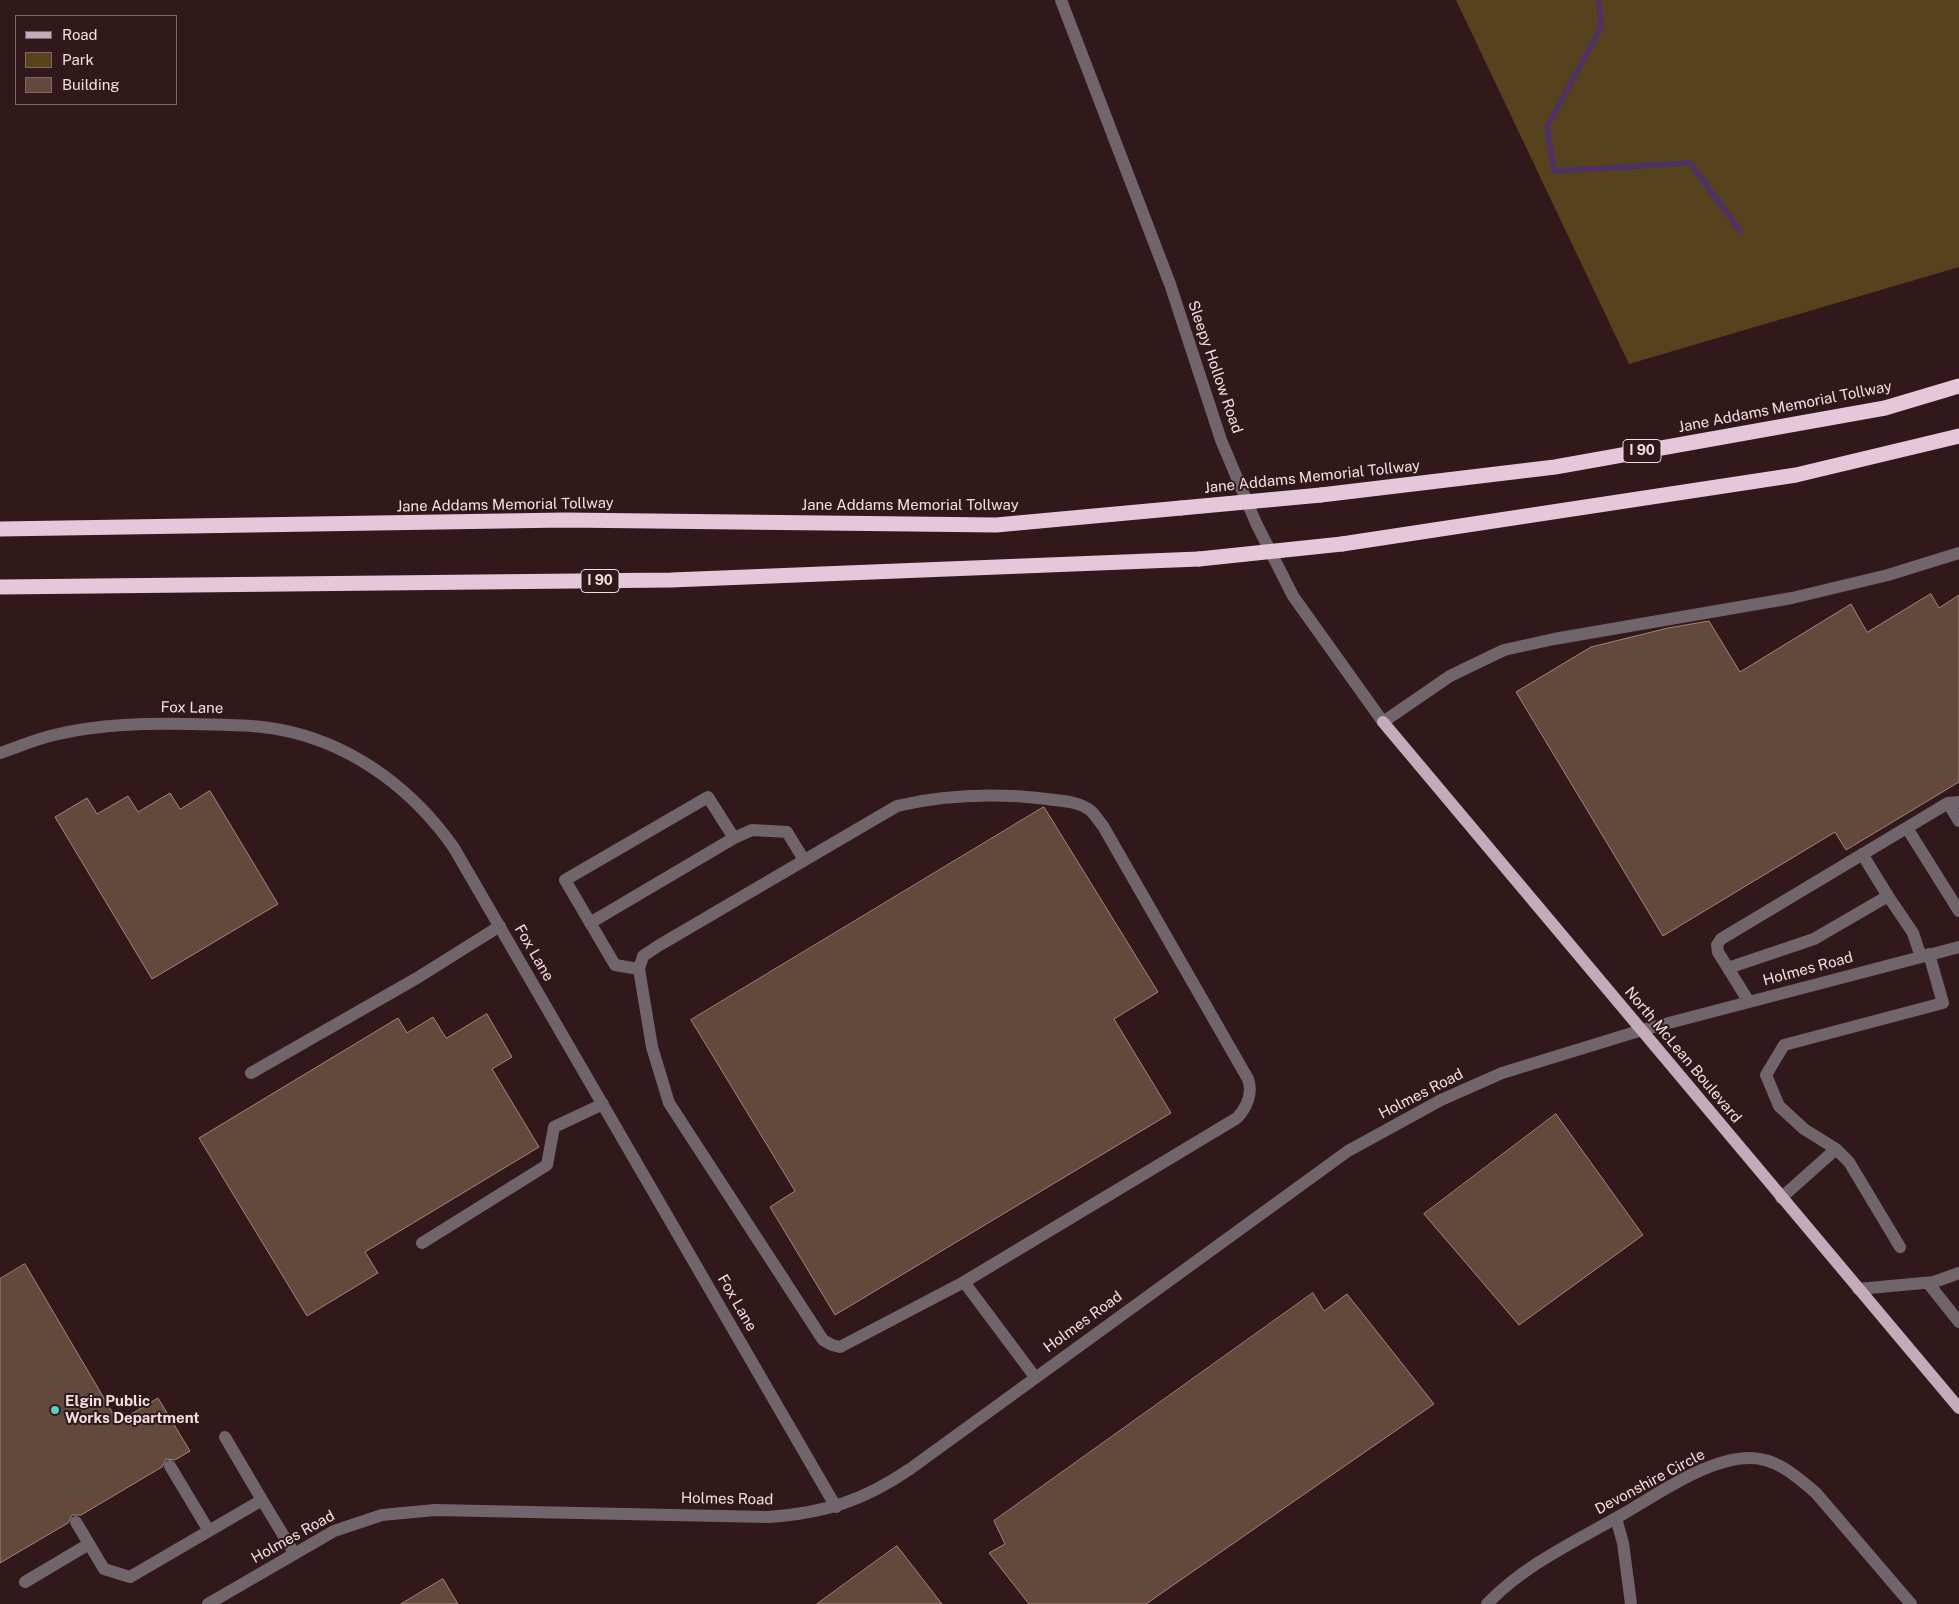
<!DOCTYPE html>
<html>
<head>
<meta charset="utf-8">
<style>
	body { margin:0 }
	#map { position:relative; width:1959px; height:1604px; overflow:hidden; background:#31181a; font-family:"Public Sans",sans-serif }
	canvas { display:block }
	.legend { position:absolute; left:15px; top:15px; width:162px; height:90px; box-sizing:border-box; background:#31181a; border:1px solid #7e6869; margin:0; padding:6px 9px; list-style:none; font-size:15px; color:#f1dfdf }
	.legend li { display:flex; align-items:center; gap:10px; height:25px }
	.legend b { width:25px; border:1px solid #7e6869 }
</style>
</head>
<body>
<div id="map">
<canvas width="1959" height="1604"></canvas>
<ul class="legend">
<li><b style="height:6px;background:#c3abba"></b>Road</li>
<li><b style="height:14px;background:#56421d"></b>Park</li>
<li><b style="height:14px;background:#62493c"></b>Building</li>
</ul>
</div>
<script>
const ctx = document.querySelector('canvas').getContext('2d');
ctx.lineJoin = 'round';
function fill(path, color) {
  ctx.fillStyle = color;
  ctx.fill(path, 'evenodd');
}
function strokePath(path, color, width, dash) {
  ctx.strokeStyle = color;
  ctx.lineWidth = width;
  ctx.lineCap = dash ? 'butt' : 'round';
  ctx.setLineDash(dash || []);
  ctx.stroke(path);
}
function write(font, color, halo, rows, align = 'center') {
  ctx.font = font + ' "Public Sans",sans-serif';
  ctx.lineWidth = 4;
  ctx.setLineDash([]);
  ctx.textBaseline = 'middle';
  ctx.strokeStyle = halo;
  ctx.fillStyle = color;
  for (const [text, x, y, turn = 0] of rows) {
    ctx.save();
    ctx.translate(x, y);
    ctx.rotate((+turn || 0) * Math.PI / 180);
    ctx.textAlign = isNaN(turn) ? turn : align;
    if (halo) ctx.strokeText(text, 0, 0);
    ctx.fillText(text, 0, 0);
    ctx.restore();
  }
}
fill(new Path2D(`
	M1456,0H1959V267L1629,364Z`), '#56421d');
strokePath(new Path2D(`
	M1599,0L1601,27L1547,127L1554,171L1690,163L1740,231`), '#4d3167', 5.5);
const building = new Path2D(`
	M1931,594L1939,608L1959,595V782L1846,850L1835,832L1663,936L1516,692L1591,647L1668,628L1709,621L1740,672L1851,604L1867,632Z
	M210,791L278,904L152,979L55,817L87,798L97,814L128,796L138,812L170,793L180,809Z
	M1044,807L1158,992L1114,1019L1171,1113L835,1315L770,1207L795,1191L691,1020Z
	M487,1014L512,1057L492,1069L539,1147L365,1252L378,1273L307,1316L199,1138L398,1018L407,1033L433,1017L446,1038Z
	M1556,1114L1643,1235L1519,1325L1424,1214Z
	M25,1264L118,1422L158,1398L190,1451L175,1460L166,1459L162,1467L81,1515H72L68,1523L0,1563V1279Z
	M1313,1293L1324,1311L1347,1294L1434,1404L1146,1604H1029L989,1553L1005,1544L994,1521Z
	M897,1546L942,1604H817Z
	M443,1579L458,1604H401Z`);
fill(building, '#62493c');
strokePath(building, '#a28678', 1);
strokePath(new Path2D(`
	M1061,0L1170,284L1221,440L1256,523L1293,596L1383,722L1450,676L1504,650L1554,639L1792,598L1888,575L1959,553
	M0,753C18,747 36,739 54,735C100,724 146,723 193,724C225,725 260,724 291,732C358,748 415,792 454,848L836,1507
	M1948,803L1959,821
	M1907,828L1959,911
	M734,838L752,830L787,832L804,860
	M1862,854L1888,896
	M590,923L734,838L708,797L565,880L615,965L639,969
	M1728,968L1814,939L1888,896L1913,933L1921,957
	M1749,1002L1718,952L1717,945L1721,939L1948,803L1959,802
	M251,1073L417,978L500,926
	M1836,1149L1804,1129L1779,1106L1766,1075L1784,1045L1943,1003L1929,954
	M1781,1198L1836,1149L1849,1162L1900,1247
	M422,1243L547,1165L554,1127L603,1104
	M964,1282L1237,1118C1247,1107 1253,1093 1248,1079L1103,826C1099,821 1095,815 1091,811C1079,801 1061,801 1047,799C995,793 948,794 897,806L658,946L643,956L639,969L652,1047L669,1103L823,1340L832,1345L840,1347L964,1282L1035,1377
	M1928,1283L1959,1322
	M1858,1289L1934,1282L1959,1273
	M225,1437L262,1500
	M170,1466L209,1531
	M1616,1518L1623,1543L1631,1604
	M76,1522L104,1569L130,1577L262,1500L294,1553
	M25,1582L89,1544
	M208,1604L334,1531L382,1515L435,1510L768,1517C825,1513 863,1501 910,1469L1348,1151L1441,1100L1502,1073L1642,1030L1959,947
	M1487,1604C1523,1566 1572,1543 1616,1518C1654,1497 1706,1458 1750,1458C1777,1458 1797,1477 1816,1493L1911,1604`), '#71656c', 12);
strokePath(new Path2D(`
	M1383,722L1959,1408`), '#c3abba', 12);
strokePath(new Path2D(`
	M1321,495L1555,467L1885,408L1959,386
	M0,529L565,520L996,525L1181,508
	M1342,544L1796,475L1959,436
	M0,587L671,580L1199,559`), '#e4c7d9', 15);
strokePath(new Path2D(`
	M1181,508L1321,495
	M1199,559L1342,544`), '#e4c7d9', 15);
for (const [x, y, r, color] of [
	[55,1410,5,"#59cebe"]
]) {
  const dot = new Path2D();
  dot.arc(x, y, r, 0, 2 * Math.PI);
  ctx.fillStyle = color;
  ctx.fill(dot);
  strokePath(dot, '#31181a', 2);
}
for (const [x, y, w] of [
	[1642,451,38],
	[600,581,38]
]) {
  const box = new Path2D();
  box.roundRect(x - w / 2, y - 11.5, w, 23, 4);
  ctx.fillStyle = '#31181a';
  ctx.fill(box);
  strokePath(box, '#f1dfdf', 1);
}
write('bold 14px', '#f1dfdf', null, [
	["I 90",1642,451],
	["I 90",600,581]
]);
write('15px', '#f1dfdf', '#31181a', [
	["Sleepy Hollow Road",1215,367,71],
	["Jane Addams Memorial Tollway",1785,407,-11],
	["Jane Addams Memorial Tollway",1312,477,-6],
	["Jane Addams Memorial Tollway",505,505,-1],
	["Jane Addams Memorial Tollway",910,505],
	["Fox Lane",192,708,1],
	["Fox Lane",534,953,60],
	["Holmes Road",1808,969,-15],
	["North McLean Boulevard",1683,1055,50],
	["Holmes Road",1421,1094,-27],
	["Fox Lane",737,1303,60],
	["Holmes Road",1083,1322,-36],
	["Devonshire Circle",1650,1482,-28],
	["Holmes Road",727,1499,1],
	["Holmes Road",293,1537,-29]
]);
write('bold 15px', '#f1dfdf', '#31181a', [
	["Elgin Public",65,1401],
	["Works Department",65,1418]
], 'left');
</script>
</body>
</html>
